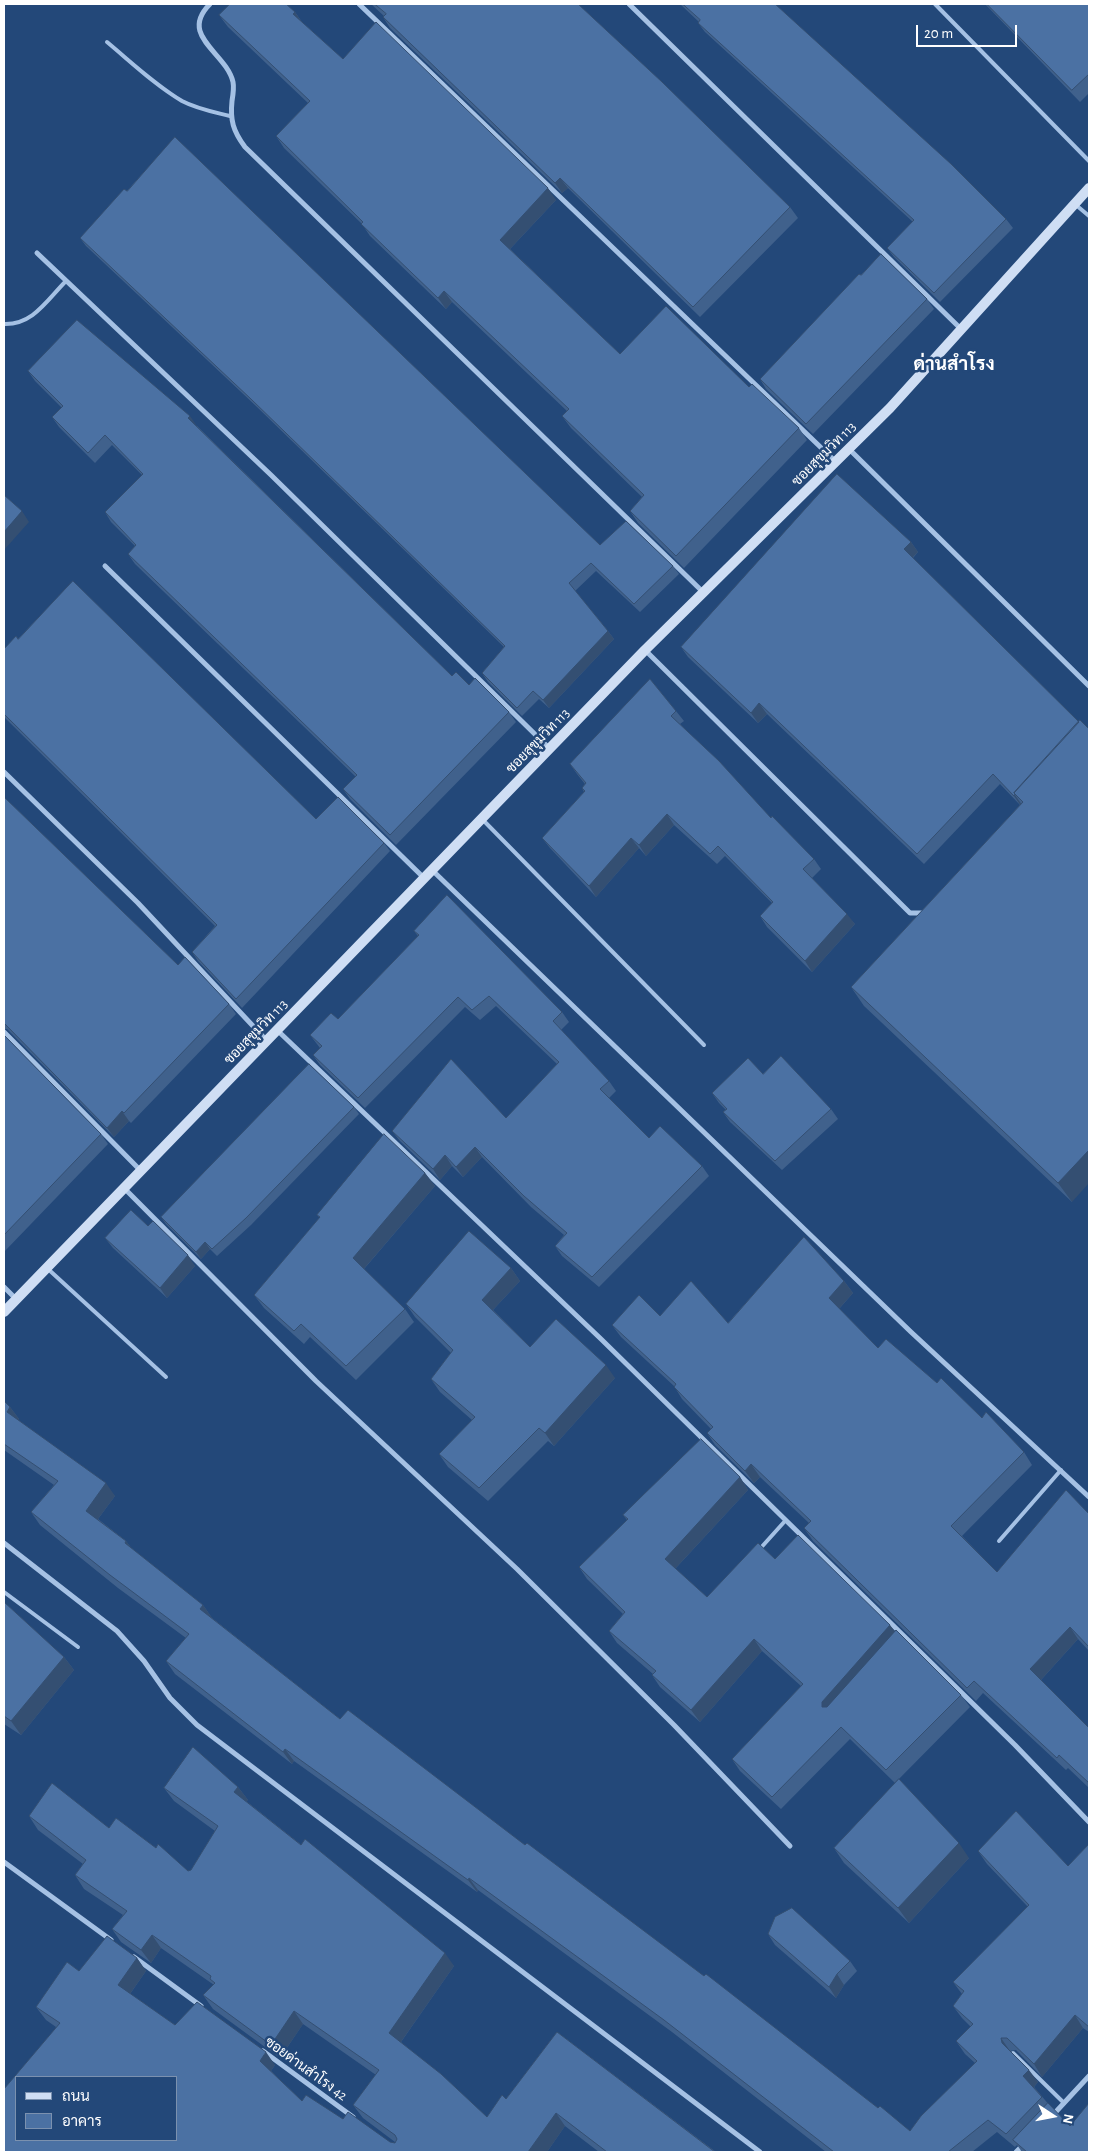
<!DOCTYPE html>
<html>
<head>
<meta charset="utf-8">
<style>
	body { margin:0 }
	#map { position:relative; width:1093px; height:2156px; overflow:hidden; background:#234879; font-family:"Alegreya Sans",Sarabun,sans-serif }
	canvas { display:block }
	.frame { position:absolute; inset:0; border:5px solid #fff; pointer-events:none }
	.legend { position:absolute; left:15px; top:2076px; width:162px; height:65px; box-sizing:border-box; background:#234879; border:1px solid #7b91af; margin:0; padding:6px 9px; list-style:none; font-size:15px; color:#fff }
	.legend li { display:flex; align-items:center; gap:10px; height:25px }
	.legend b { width:25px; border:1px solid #7b91af }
	.north { position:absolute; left:1028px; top:2091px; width:50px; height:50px; -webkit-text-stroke:4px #234879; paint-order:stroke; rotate:101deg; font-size:14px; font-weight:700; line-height:20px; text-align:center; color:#fff }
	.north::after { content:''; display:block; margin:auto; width:18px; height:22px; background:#fff; clip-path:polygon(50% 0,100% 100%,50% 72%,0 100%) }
	.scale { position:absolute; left:916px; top:25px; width:101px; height:22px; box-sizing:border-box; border:2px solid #fff; border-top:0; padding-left:6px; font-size:15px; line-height:18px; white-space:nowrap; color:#fff; -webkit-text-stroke:4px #234879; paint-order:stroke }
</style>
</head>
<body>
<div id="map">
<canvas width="1093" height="2156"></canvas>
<div class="frame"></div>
<ul class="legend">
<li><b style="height:6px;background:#cfdef4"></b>ถนน</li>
<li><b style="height:14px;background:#4b71a3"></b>อาคาร</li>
</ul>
<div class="north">N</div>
<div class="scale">20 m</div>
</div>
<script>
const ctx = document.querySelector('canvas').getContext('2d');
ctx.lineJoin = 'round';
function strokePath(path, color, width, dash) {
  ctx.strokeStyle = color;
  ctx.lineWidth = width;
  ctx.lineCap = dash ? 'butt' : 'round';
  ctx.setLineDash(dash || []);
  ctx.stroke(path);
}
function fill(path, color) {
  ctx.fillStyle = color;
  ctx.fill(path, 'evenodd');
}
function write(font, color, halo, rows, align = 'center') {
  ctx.font = font + ' "Alegreya Sans",Sarabun,sans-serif';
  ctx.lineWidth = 5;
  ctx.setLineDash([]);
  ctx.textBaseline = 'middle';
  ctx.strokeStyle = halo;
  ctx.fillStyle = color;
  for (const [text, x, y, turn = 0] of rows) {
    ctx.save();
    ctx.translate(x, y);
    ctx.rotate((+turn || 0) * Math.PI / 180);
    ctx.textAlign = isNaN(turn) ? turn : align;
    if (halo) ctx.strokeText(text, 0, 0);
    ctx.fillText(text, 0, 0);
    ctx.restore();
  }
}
strokePath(new Path2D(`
	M935,4L1089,161
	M107,42C131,62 155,85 182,101C197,109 214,112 230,116
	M1076,205L1089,216
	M4,324C33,325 47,300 66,281
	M483,820L704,1045
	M48,1269L166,1377
	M999,1541L1061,1470
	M758,1551L785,1521
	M4,1592L78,1647
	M1013,2053L1064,2103`), '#a5c1e4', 4);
strokePath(new Path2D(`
	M210,4C178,36 226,52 233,82C234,87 233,95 232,101C230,120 233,131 245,147L704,593
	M359,4L836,462
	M629,4L961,329
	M37,253L271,475L549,748
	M849,449L1089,686
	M105,566L424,878
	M645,650L910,913H923
	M4,772L138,903L267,1041
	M432,870L911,1332L1089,1497
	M277,1030L601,1339L1015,1745L1089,1822
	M4,1032L140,1170
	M124,1188L316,1381L517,1569L674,1725L790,1846
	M4,1287L16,1299
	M4,1543L117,1631L144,1661L170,1698L197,1725L760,2152
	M4,1862L111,1940
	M134,1957L201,2006
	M263,2051L353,2117
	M1052,2116L1089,2076
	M1016,2152L1023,2145`), '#a5c1e4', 5);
strokePath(new Path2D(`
	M4,1312L645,650L890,408L1089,188`), '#cfdef4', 10);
fill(new Path2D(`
	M371,4H578L790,207L798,218L700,317L568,188L562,193L390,28L383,17L384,16Z
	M680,4H775L1006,219L1013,228L940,302L894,257L887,248L913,222L705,32L698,23L699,22Z
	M985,4H1089V93L1080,102Z
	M295,12L302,22L343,59L556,200L510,249L620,354L749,387L799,428L807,440L684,568L638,523L630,511L642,497L571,428L562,416L567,411L452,302L446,309L370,236L362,224L284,148L276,136L308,103L228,27L219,15Z
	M127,191L600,545L673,566L679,574L640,612L596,571L575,591L608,631L614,639L549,708L539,699L522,716L488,682L482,673L504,647L257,407L86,246L80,238Z
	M861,275L927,299L934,309L813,434L766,389L760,379Z
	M28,371L197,426L452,676L469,685L509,712L516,722L396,845L350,799L343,789L356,777L135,564L128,554L135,546L111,522L105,512L142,475L112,445L95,463L59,427L52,417L62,408L35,381Z
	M911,542L918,552L913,558L1079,722L1072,1202L864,1006L851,987L1020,805L1000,784L924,864L767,714L758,723L688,657L681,647Z
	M18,639L316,819L384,843L390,851L242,1008L198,961L192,952L215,926L4,717V649Z
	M676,711L684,721L680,724L771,818L814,859L821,869L812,878L855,924L812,972L767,927L760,916L772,903L725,856L717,864L674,825L646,856L639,848L596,897L550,848L542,838L584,792L582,788L585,784L577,774L570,764Z
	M4,797L178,965L229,1004L236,1014L131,1123L129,1121L114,1137L7,1029H4Z
	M414,931L562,1012L569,1022L561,1030L609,1081L616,1091L609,1098L649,1138L702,1166L709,1176L599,1287L562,1256L555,1246L564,1235L531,1207L482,1157L463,1177L452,1166L440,1180L400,1141L392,1131L506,1118L557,1064L496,1006L480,1020L465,1007L365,1108L320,1065L313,1055L320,1048L310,1035L338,1019L418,936Z
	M4,1035L101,1134L108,1144L4,1252Z
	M712,1093L831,1109L838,1119L782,1170L730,1122L723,1112L726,1110L719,1103Z
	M354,1107L359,1114L251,1225L217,1256L210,1249L201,1259L166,1224L161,1217Z
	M425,1173L435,1186L364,1269L405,1309L414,1322L356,1380L310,1337L304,1344L264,1308L254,1295L320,1218L317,1215Z
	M148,1226L195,1266L167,1298L113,1248L105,1238Z
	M511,1268L520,1281L493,1310L530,1347L615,1378L554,1446L548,1441L488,1501L448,1467L439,1454L472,1420L440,1392L431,1379L451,1353L415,1317L406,1304Z
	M844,1281L853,1293L839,1309L878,1348L937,1383L982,1418L1024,1452L1032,1465L962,1536L997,1572L1089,1514V1651L1078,1639L1041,1680L1089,1728V1788L1068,1768L1066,1770L983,1693L976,1701L813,1541L804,1528L809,1523L760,1477L754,1483L715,1445L707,1433L711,1429L682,1399L674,1386L621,1337L612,1325L660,1316L728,1323Z
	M4,1401L10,1407L19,1419L18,1420L115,1496L98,1519L126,1541L132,1549L203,1605L212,1618L340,1719L525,1845L878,2108L910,2131L975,2063L965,2054L956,2041L971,2027L962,2018L953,2006L962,1994L953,1982L1028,1907L987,1864L978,1851L1068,1866L1089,1844V2032L1083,2028L1042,2077L1016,2050L1010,2051L1038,2082L1034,2087L1089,2152H1022L1017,2145L1015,2147L997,2132L972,2152H826L672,2032L478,1890L477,1892L294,1761L292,1764L175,1674L166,1661L186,1638L118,1588L40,1525L31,1512L54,1485L4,1450Z
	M740,1477L748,1490L675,1569L707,1597L775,1559L895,1631L961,1695L970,1707L895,1783L850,1739L781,1809L740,1771L732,1759L801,1686L762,1651L700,1722L660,1687L652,1675L653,1674L617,1643L609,1631L623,1614L587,1579L579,1567L627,1520L623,1515Z
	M4,1602L64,1657L74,1670L21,1735L4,1724Z
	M238,1787L248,1800L246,1801L454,1966L401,2042L487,2117L506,2099L557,2032L716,2152H599L565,2126L547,2152H4L56,2027L46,2020L36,2007L79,1971L137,1958L146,1971L130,1994L175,2025L275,2065L271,2071L302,2101L343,2119L390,2142L395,2143V2142L363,2118L353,2105L376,2075L303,2024L280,2058L213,2009L203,1995L214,1985L161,1948L151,1963L121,1942L112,1929L123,1915L84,1889L75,1875L83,1864L38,1830L29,1816L109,1828L156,1848L188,1871L191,1870L215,1831L174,1801L164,1788Z
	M834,1848L969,1858L909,1923L844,1863Z
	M768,1934L850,1961L857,1971L844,1985L836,1998L775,1945Z`), '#40618c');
fill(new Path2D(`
	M295,12L303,24L293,14Z
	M560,178L568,188L562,193L555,183Z
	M548,188L556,200L508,251L500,240Z
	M444,291L452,302L446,309L438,298Z
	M190,416L197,426L188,418Z
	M22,511L29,522L4,550V532Z
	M911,542L918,552L911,559L904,549Z
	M608,631L614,639L549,708L543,700Z
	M759,703L767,714L758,723L751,713Z
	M1015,795L1022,805L1021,806L1014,796Z
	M667,814L674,825L646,856L639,845Z
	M631,838L639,848L596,897L589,886Z
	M847,914L855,924L812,972L805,961Z
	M122,1111L129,1121L114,1137L107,1128Z
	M475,1147L482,1157L463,1177L456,1167Z
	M1089,1150V1183L1072,1202L1058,1183Z
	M445,1155L452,1166L440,1180L433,1169Z
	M425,1173L435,1186L362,1271L353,1258Z
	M205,1242L210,1249L201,1259L196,1252Z
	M188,1255L195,1266L167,1298L160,1288Z
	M511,1268L520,1281L491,1312L482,1300Z
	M844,1281L853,1293L837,1311L829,1298Z
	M606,1365L615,1378L554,1446L545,1433Z
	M10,1407L19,1419L16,1424L7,1412Z
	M751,1464L760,1477L754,1483L745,1471Z
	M740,1477L748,1490L673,1571L665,1559Z
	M106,1483L115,1496L95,1523L86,1511Z
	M126,1541L135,1553L125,1543Z
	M203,1605L212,1618L209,1622L200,1609Z
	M890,1625L899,1637L830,1715L822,1707V1702Z
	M1070,1627L1078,1639L1039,1682L1030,1669Z
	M754,1639L762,1651L700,1722L691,1710Z
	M64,1657L74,1670L21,1735L11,1721Z
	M285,1749L294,1761L292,1764L283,1752Z
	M238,1787L248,1800L243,1805L234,1792Z
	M959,1843L969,1858L909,1923L898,1908Z
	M469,1878L478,1890L477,1892L468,1880Z
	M152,1935L161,1948L151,1963L141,1950Z
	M445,1953L454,1966L398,2046L389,2033Z
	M137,1958L146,1971L127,1998L118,1985Z
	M837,1974L844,1985L836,1998L829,1987Z
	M294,2011L303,2024L280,2058L271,2045Z
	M1075,2015L1083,2028L1042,2077L1034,2064Z
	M1001,2038L1010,2051V2056L1002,2043Z
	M266,2052L275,2065L269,2074L260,2061Z
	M1029,2070L1038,2082L1032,2089L1023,2076Z
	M556,2113L565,2126L547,2152H528Z`), '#344f72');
const building = new Path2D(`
	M230,4H286L295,12L293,14L343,59L376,22L548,188L500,240L620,354L666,306L749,387L752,384L799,428L676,556L630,511L644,495L562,416L569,409L444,291L438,298L361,224L363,222L276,136L310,101L219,15Z
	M375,4H578L662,82L790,207L693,307L560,178L555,183L383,17L386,14Z
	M683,4H775L951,164L1006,219L934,293L887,248L914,220L698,23L700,20Z
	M987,4H1089V74L1072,90Z
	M175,137L600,545L626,521L673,566L634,604L591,563L569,583L608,631L543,700L533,691L517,708L482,673L505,646L251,399L80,238L124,189L127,191Z
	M881,254L927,299L806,424L760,379L859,274L861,275Z
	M77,320L190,416L188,418L233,462L452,676L456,672L469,685L475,678L509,712L390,835L343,789L357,775L128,554L136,545L105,512L143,474L105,435L88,453L52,417L63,406L28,371Z
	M837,474L911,542L904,549L1079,722L1014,793L1015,794L1014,796L993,774L917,854L759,703L751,713L681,647Z
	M4,495L22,511L4,532Z
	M73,581L316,819L338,797L384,843L236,999L192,952L217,925L4,714V649L16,636L18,639Z
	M650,679L676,711L671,716L719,761L771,818L772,816L814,859L803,869L847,914L805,961L760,916L773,902L718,846L710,854L667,814L639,845L631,838L589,886L542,838L585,791L582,788L586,783L570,764Z
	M1080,720L1089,729V1150L1058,1183L851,987L1023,802L1014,793Z
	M4,797L178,965L185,957L229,1004L124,1113L122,1111L107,1128L4,1023Z
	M447,895L562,1012L553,1021L609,1081L600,1089L649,1138L660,1126L702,1166L592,1277L555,1246L567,1233L524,1196L475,1147L456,1167L445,1155L433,1169L392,1131L451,1059L506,1118L559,1062L489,996L472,1010L458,997L358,1098L313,1055L322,1046L310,1035L331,1013L338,1019L419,935L414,931Z
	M4,1035L101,1134L4,1235Z
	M781,1056L831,1109L775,1161L723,1112L727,1109L712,1093L748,1058L763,1074Z
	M309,1064L354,1107L246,1218L212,1249L205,1242L196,1252L161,1217Z
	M384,1134L425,1173L353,1258L405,1309L346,1366L301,1324L294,1331L254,1295L320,1217L317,1215Z
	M131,1210L148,1226L153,1221L188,1255L160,1288L105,1238Z
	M469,1231L511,1268L482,1300L530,1347L556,1319L606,1365L545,1433L539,1428L479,1488L439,1454L475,1417L431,1379L453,1350L406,1304Z
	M804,1237L844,1281L829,1298L878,1348L886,1339L937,1383L941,1378L982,1418L986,1412L1024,1452L951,1526L997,1572L1066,1490L1089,1514V1647L1070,1627L1030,1669L1089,1728V1783L1059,1755L1057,1758L974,1681L967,1688L804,1528L811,1521L751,1464L745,1471L707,1433L713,1427L674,1387L676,1384L612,1325L639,1295L660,1316L691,1281L728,1323Z
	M4,1401L10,1407L7,1412L106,1483L86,1511L126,1541L125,1543L203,1605L200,1609L340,1719L348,1710L525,1845L527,1843L704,1976L706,1974L878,2108L880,2106L910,2131L921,2116L977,2061L956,2041L973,2024L953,2006L964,1991L953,1982L1029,1905L978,1851L1016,1811L1068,1866L1089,1844V2027L1075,2015L1034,2064L1007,2038H1001L1002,2043L1029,2070L1023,2076L1042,2097L1006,2134L988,2120L948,2152H834L664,2020L469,1878L468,1880L285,1749L283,1752L166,1661L189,1634L110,1575L31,1512L58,1481L4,1444Z
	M701,1439L740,1477L665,1559L707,1597L758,1543L775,1559L798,1535L890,1625L822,1702V1707H827L896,1630L961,1695L886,1770L841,1727L772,1797L732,1759L803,1684L754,1639L691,1710L652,1675L656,1671L609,1631L625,1612L579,1567L628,1519L623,1515Z
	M4,1602L64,1657L11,1721L4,1716Z
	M193,1747L238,1787L234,1792L301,1845L305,1839L445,1953L389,2033L441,2074L487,2117L502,2095L506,2099L557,2032L715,2152H607L556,2113L528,2152H4V2089L60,2023L36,2007L67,1962L79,1971L107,1936L137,1958L118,1985L175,2025L197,2002L266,2052L260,2061L302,2101L306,2095L343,2119L348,2112L390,2142L395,2143L397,2139L395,2135L353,2105L379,2070L294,2011L271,2045L203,1995L215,1983L210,1979L211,1976L152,1935L141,1950L112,1929L127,1911L75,1875L86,1860L29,1816L52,1783L109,1828L116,1818L156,1848L158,1844L188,1871L191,1870L218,1826L164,1788ZM16,2077H176V2140H16Z
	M899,1779L959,1843L898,1908L834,1848Z
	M792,1908L850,1961L837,1974L829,1987L768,1934L775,1917Z
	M1048,2103L1070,2126L1089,2103V2152H1027L1013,2140Z`);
fill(building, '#4b71a3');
strokePath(building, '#344f72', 1);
write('14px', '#fff', '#234879', [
	["ซอยสุขุมวิท 113",824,454,-45],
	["ซอยสุขุมวิท 113",538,741,-46],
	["ซอยสุขุมวิท 113",256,1032,-46],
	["ซอยด่านสำโรง 42",306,2069,36]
]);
write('bold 19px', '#fff', '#234879', [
	["ด่านสำโรง",954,364]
]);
</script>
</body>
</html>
